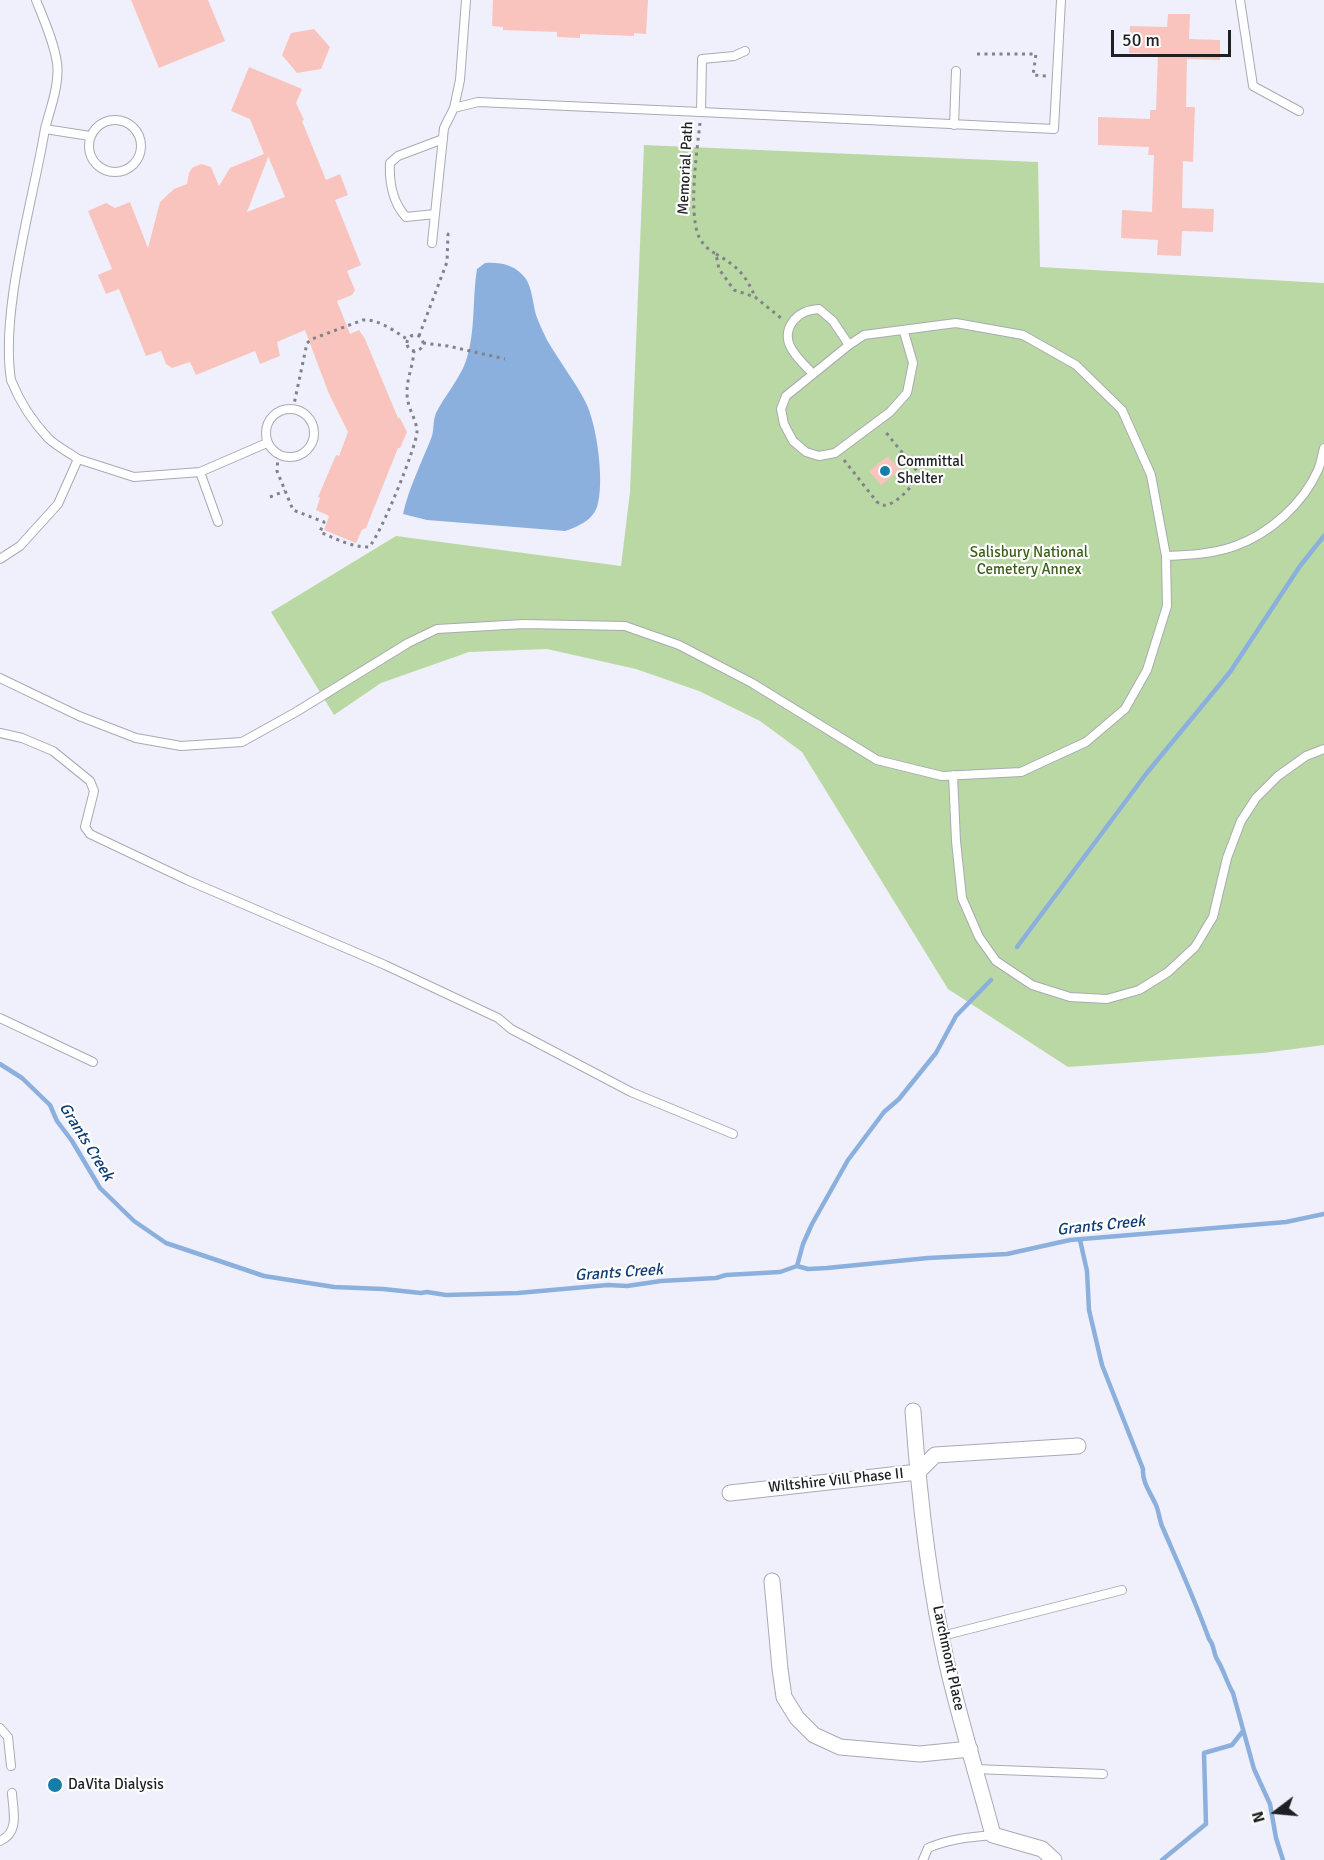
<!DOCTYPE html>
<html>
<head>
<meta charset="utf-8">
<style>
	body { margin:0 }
	#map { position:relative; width:1324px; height:1860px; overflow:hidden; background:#eff0fb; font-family:Signika,sans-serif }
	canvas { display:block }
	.north { position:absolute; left:1246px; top:1782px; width:60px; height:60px; -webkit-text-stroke:4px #fefefe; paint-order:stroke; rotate:254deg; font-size:16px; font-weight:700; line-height:24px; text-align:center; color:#1f2024 }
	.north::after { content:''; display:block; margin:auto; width:21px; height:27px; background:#1f2024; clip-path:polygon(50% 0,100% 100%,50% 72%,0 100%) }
	.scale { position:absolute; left:1111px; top:30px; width:120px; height:27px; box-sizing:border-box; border:3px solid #1f2024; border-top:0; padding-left:8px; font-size:18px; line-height:21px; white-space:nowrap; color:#1f2024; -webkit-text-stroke:4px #fefefe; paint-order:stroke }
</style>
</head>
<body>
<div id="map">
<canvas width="1324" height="1860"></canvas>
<div class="north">N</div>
<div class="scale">50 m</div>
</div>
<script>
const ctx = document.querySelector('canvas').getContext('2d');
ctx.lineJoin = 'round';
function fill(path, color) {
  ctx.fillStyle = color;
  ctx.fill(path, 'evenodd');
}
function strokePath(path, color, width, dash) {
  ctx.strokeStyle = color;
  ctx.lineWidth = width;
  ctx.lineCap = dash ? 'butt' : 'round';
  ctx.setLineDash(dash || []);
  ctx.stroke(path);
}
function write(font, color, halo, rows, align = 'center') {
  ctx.font = font + ' Signika,sans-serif';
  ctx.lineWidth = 4.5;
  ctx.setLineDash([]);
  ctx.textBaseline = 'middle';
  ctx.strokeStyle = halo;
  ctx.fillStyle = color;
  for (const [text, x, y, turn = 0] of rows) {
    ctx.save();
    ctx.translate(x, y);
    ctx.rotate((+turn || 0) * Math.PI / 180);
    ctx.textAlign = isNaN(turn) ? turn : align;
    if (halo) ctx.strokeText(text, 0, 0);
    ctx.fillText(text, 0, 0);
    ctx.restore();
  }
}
fill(new Path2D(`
	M644,145L1038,162L1040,267L1324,283V1045L1263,1053L1068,1067L948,989L802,752L760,721L699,691L636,669L547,649L469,652L381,683L334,715L271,612L396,536L621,566L630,492Z`), '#bad8a4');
fill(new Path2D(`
	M485,263C501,262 516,265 526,279C532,288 533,304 536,315C539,323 543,332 547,340C559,361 575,381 586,403C597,425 605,483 597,507C592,521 577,527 565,531L427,520L403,514C409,487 422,462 432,436C434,429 433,420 436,413C445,395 459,380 466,361C476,331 472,300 477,269Z`), '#8cb0de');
strokePath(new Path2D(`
	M1017,947L1146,774L1230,672L1300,566L1324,536
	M0,1064L22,1078L50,1105L57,1121L72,1141L100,1188L134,1221L166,1243L264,1276L334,1287L383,1289L421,1293L427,1292L446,1295L518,1293L608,1285L627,1286L661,1281L716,1278L726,1275L780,1272L797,1266L808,1269L827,1268L928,1258L1007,1254L1070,1240L1286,1222L1324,1214
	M1080,1240L1087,1271L1089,1310L1102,1365L1143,1469C1142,1482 1150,1492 1155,1503C1159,1510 1159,1519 1162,1526C1178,1563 1195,1600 1209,1639C1215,1646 1213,1654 1218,1661C1224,1671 1227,1683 1233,1693L1254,1769L1270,1804L1276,1838L1283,1860
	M797,1266L803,1244L812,1224L848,1160L884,1112L899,1099L936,1053L956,1016L991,980
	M1162,1860L1206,1824L1204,1753L1232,1745L1243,1731`), '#8cb0de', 4.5);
fill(new Path2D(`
	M131,0H208L225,41L159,68Z
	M493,0H648L646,34L634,33V36L580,34V38L557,37V32L503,30V27L492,26Z
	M1168,14H1190L1189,39L1220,40V60L1187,59L1186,107H1195L1193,162L1183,161L1182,208L1214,209L1213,232L1182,231L1181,256L1157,255L1158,240L1121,238L1122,210L1152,212L1154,155H1148L1149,147L1098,145V117L1150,119V110H1156L1158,54L1129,53L1130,26L1167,27Z
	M314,29L330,47L321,69L297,73L282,55L291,33Z
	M249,67L302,89L296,103L304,120L302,121L326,180L340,174L348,195L335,200L361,265L347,271L355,290L352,295L337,301L350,334L359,330L365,339L398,418H400L407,432L400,448H398L366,528L362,530L356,543L324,530L329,516L316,510L320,498L318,497L336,455L339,456L348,432L329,394L305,330L277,342L280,356L260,364L255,351L196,375L190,362L172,368L166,364L161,351L146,356L119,289L106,294L98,275L112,269L88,211L106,203L115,208L130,202L148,248L160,202L174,189L187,184L189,173L192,168L201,164L211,167L219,186L230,168L264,154L250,119L231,111ZM268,156L285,197L247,212L267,160Z
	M888,456L900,470L881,485L869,471Z`), '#fac4be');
const lane = new Path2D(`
	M36,0C44,20 54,42 57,63C60,84 50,109 45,129
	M1240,0L1253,86L1299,111
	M745,51L734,56L702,59L701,112L1054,129L1061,0
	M454,108L460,80L466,0
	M89 146a26 26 0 1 1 52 0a26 26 0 1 1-52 0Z
	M954,125L956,71
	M435,214L406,217C393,203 389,182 390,163L398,156L443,139
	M432,243L444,128L454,108L478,102L701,112
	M812,373C798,358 777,341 794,320C801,312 808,310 819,309L833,321L849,345
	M266 433a24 24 0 1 1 48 0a24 24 0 1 1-48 0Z
	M78,459C68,452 56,446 48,438C33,422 19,400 11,380C0,311 33,201 45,129L90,136
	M200,472L218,522
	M1166,556C1189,555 1213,554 1235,546C1269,534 1303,504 1318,470C1321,464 1322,455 1324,448
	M0,559L20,546L58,504L78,459L134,477L200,472L267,443
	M0,678L79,716L136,738L181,746L242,742L296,712L408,643L437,629L524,624L625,626L679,645L752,683L877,760L942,776L1021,772L1086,742L1125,709L1147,670L1167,606L1166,556L1151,475L1122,410L1076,365L1023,335L956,323L864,335L849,345L786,396L781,409L784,424L793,441L806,452L819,456L835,453L890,412L907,393L913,363L904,332
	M0,733L22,738L53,751L90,781L94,791L85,827L90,834L187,880L385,965L498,1018L511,1029L631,1092L733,1134
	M953,775L956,841L962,898L979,937L996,961L1032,985L1070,997L1107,999L1139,990L1168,972L1195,947L1213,917L1227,858L1241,821L1256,798L1278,776L1306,756L1324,749
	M0,1018L93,1062
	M942,1636L1122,1590
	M0,1728L8,1737L11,1766
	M975,1769L1103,1774
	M0,1841C20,1832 13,1811 12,1793
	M923,1860L928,1848C949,1839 970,1837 993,1835`);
const street = new Path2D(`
	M913,1411C919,1495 928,1581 947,1664C960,1721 978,1778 993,1835L1042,1849L1054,1860
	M730,1493L918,1472L935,1455L1078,1446
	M772,1581L780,1669L784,1697L797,1718L814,1735L840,1747L920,1754L970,1749`);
strokePath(lane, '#a8aab4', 10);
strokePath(street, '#a8aab4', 17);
strokePath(new Path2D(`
	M977,54H1036L1033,75L1047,76
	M700,123C697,150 688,213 699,237C703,245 709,250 716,254L719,269L734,290L755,297L781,318
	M716,254C737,266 746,275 755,297
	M407 343a8 8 0 1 1 16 0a8 8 0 1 1-16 0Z
	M419,336L447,262L448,234H445
	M423,343L448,346L505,359
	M293,409L307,343L312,339L363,320C379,319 394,331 407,339
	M278,455L277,471L293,510L324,522L320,532C336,539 351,547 369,547C380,536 416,448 417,432C417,421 409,410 408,401C404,384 413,368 414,351
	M844,460L877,502C881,504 883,506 887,505C898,502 919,482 917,471L884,430
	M270,497L285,491`), '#81828a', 3, [3, 4.5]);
strokePath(lane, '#fff', 8);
strokePath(street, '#fff', 15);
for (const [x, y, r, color] of [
	[885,471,6,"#157ea8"],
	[55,1785,8,"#157ea8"]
]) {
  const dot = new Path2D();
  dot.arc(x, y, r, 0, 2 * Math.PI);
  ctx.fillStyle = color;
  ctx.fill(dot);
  strokePath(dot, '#fefefe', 2);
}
write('15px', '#1f2024', '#fefefe', [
	["Memorial Path",686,168,-87],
	["Wiltshire Vill Phase II",836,1481,-6],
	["Larchmont Place",948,1658,78]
]);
write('15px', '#1f2024', '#fefefe', [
	["Committal",897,462],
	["Shelter",897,479],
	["DaVita Dialysis",68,1785]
], 'left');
write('15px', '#3b5f16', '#fefefe', [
	["Salisbury National",1029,553],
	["Cemetery Annex",1029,570]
]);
write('italic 16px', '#0d3d75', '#fefefe', [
	["Grants Creek",86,1142,58],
	["Grants Creek",1101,1226,-6],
	["Grants Creek",619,1273,-4]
]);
</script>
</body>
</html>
